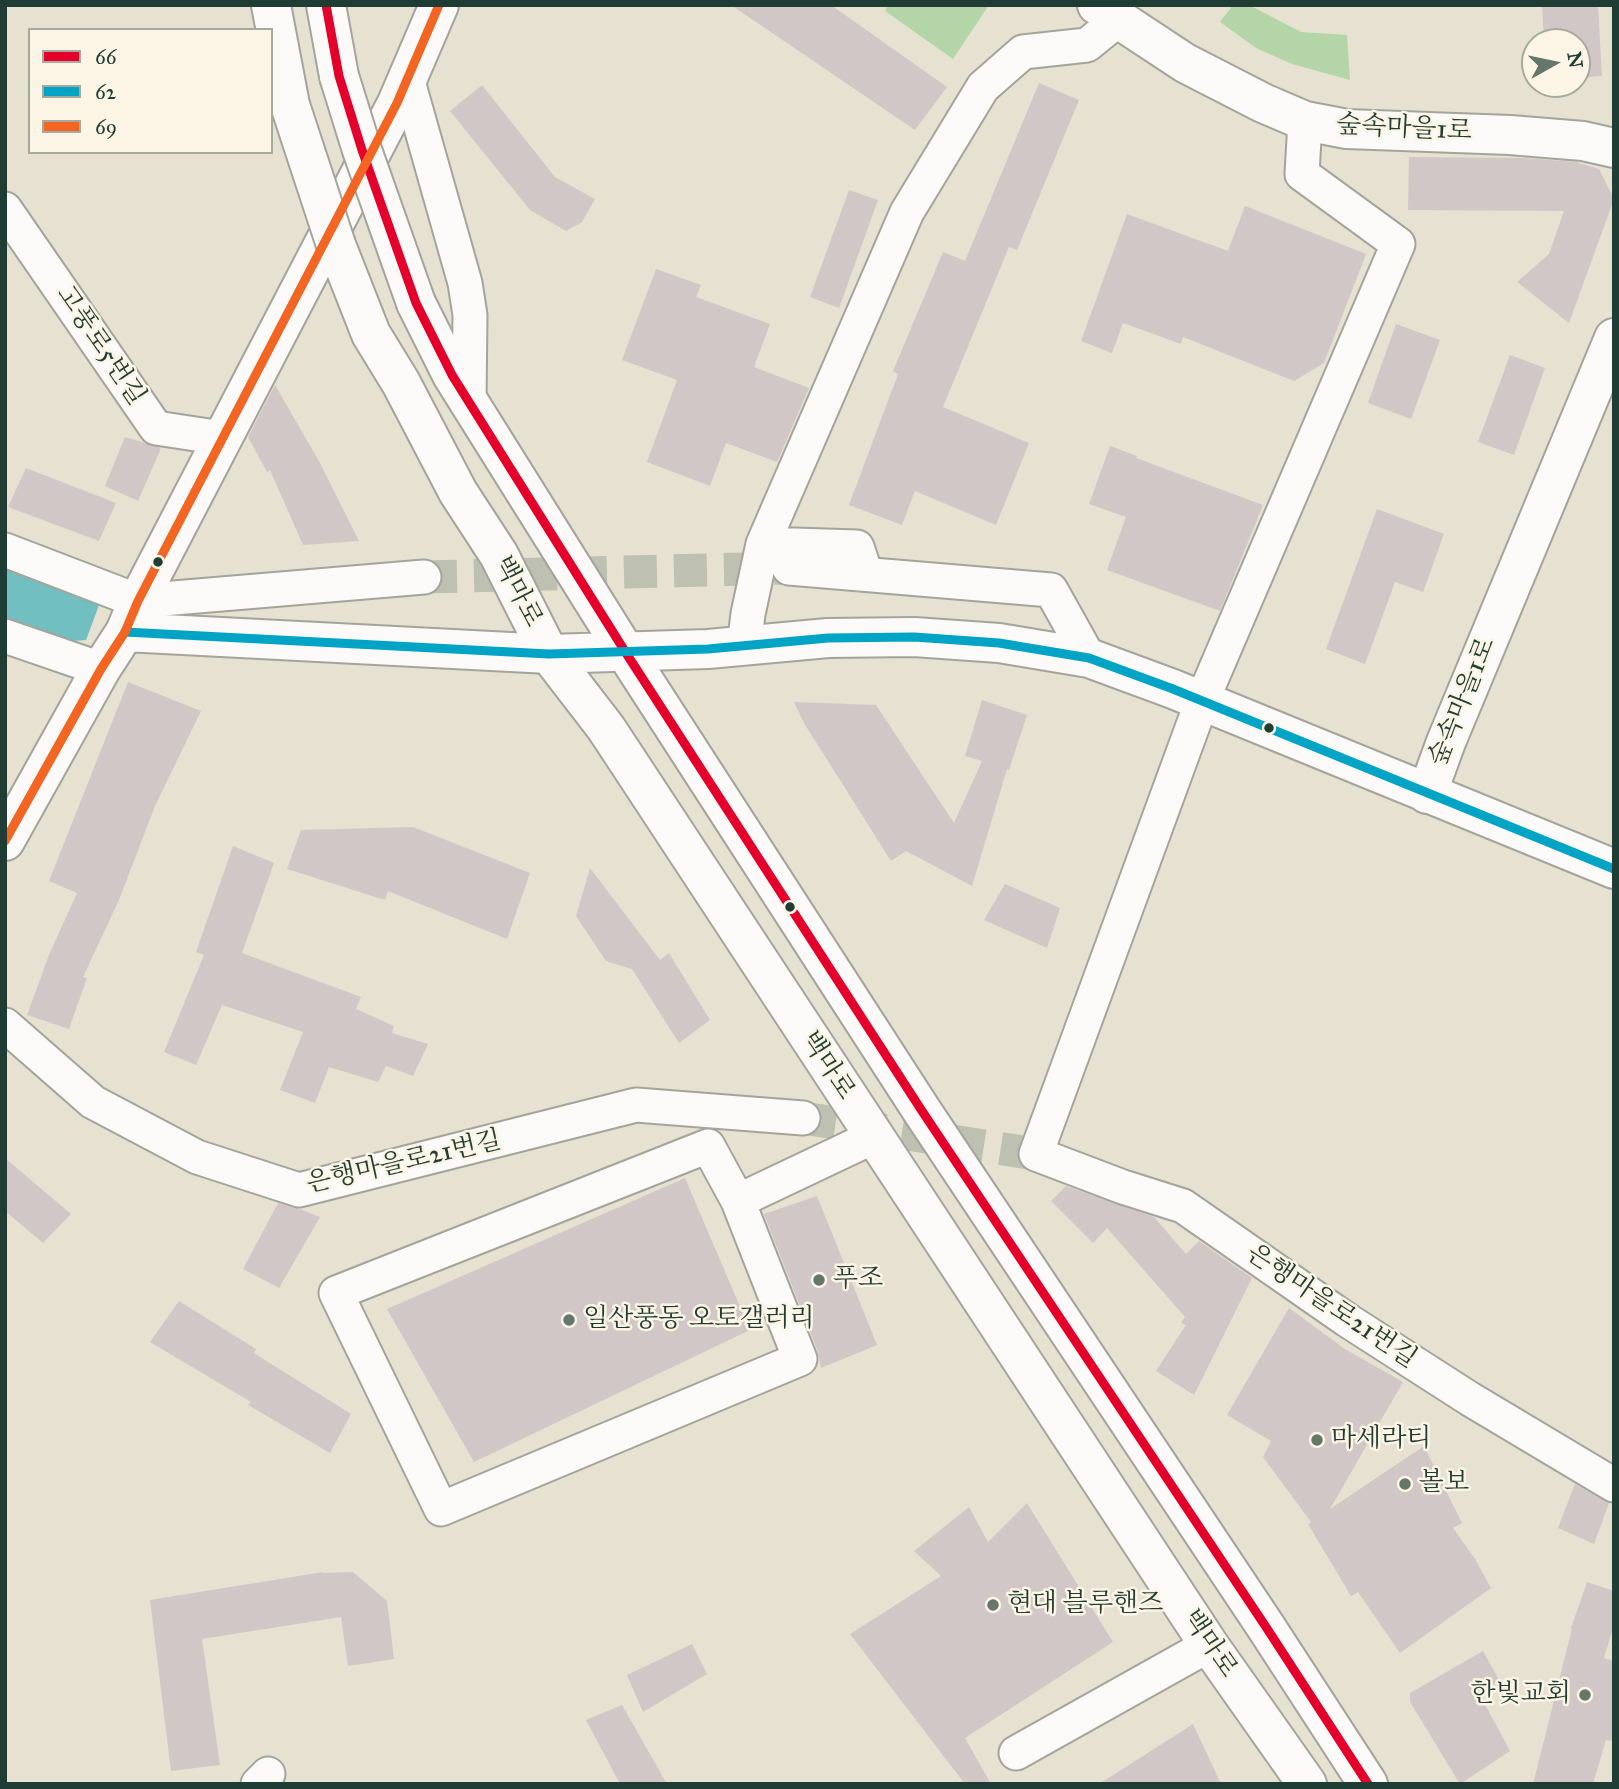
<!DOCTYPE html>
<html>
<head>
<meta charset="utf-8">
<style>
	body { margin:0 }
	#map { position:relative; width:1619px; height:1789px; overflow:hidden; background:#e6e1d1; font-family:"IM FELL Great Primer",serif }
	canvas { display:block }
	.frame { position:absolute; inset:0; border:7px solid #1f3d34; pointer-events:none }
	.legend { position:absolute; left:28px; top:28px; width:245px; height:126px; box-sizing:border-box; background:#fcf5e5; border:2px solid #a4ab9e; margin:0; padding:9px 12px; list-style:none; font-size:21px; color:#1f3d34 }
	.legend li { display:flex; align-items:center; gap:14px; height:35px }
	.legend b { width:35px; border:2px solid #a4ab9e }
	.north { position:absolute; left:1521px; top:28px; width:70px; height:70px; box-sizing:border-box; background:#fcf5e5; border:2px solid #a4ab9e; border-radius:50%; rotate:81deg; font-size:19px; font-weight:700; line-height:28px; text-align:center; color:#1f3d34 }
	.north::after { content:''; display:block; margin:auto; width:24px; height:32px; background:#65766b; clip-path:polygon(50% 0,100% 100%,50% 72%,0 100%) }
</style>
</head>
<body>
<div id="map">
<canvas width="1619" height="1789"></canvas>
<div class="frame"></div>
<ul class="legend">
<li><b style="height:9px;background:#e4002b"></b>66</li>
<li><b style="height:9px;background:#02a4c6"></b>62</li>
<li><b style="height:9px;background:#f26522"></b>69</li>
</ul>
<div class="north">N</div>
</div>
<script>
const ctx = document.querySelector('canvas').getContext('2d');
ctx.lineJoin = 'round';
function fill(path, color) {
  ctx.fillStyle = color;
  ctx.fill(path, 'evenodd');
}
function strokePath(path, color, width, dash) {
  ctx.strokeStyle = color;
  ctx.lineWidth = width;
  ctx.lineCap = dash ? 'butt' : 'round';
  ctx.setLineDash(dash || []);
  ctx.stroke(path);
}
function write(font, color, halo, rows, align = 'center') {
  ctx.font = font + ' "IM FELL Great Primer","Noto Serif KR",serif';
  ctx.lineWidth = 5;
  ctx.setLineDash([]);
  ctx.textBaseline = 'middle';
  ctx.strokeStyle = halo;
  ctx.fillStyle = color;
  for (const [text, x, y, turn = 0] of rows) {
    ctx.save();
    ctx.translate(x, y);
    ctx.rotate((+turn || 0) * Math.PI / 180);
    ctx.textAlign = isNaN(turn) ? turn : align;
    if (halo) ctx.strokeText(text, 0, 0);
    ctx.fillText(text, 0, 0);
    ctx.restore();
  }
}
fill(new Path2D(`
	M888,5H989L953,59L885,11Z
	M1233,5H1249L1301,32L1347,35L1350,80L1292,64L1256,48L1220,22Z`), '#b4d5a7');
fill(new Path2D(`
	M5,559L104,592L86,640L57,642L5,625Z`), '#72bfc1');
fill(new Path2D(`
	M731,5H831L947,87L915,130Z
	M1542,5H1598L1602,76L1577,78V42H1544Z
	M1039,83L1079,100L1017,250L1009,247L943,407L1029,443L996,525L915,491L902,525L849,505L898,374L893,371L943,252L965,261Z
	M482,85L555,177L595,199L582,222L566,231L530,210L450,111Z
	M1409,157L1524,158L1576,162L1599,169L1614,199L1569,323L1517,282L1549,254L1564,211L1408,210Z
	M849,190L878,200L839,308L810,297Z
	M1245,206L1366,254L1324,363L1294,381L1183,337L1181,344L1123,323L1112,353L1081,341L1127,214L1228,251Z
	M656,269L701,285L696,297L770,324L754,367L809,388L777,462L726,443L710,486L647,462L677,380L622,360Z
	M1396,324L1440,340L1411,419L1368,403Z
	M1510,355L1545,368L1514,455L1478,442Z
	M275,385L320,463L359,541L303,545L270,470L267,472L248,437Z
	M125,437L161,448L138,501L105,486Z
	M1110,446L1137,456L1136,458L1263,505L1220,611L1107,570L1126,517L1089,504Z
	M26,468L116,503L99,541L8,507Z
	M1377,509L1444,534L1423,592L1395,582L1365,664L1326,649Z
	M128,682L201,711L155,806L119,900L83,977L87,978L69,1029L27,1015L49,955L77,893L49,881Z
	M982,700L1027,715L1009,770L1007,769L972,886L906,851L891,861L804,723L794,702L876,705L954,823L982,761L965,756Z
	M413,827L530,873L507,939L388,891L385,900L287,869L301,830Z
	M233,846L274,863L242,953L361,997L356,1009L394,1026L392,1033L428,1044L413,1076L386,1066L378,1082L329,1067L315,1103L280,1090L303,1032L222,1005L196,1065L164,1052L204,955L196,952Z
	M590,868L660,960L669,953L710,1020L679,1043L632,969L606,961L576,916Z
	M1005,884L1060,908L1047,948L984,920Z
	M5,1158L71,1214L43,1243L5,1211Z
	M685,1178L750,1330L474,1462L387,1309Z
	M1066,1186L1154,1217L1186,1254L1199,1241L1252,1278L1194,1395L1156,1371L1186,1325L1181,1323L1185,1317L1107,1228L1093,1243L1051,1201Z
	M817,1196L877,1345L821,1368L818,1352L764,1214Z
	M278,1203L300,1209L320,1217L279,1288L243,1269Z
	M179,1301L256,1349L254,1353L351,1414L330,1453L248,1405L251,1402L150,1342Z
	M1289,1308L1345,1349L1403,1382L1330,1509L1424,1446L1462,1523L1453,1528L1475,1559L1491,1588L1400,1653L1358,1592L1351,1596L1308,1524L1311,1522L1263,1457L1271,1441L1227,1415Z
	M1575,1484L1609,1503L1594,1544L1558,1528Z
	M1027,1503L1113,1642L965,1738L991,1784H965L850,1634L941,1576L914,1551L969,1507L988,1542Z
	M323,1572V1573L353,1572L387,1601L394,1659L348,1666L341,1617L202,1639L220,1765L171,1771L150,1600Z
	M1587,1582L1614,1591V1625L1604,1658L1614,1661V1741L1606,1740L1593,1784H1533L1572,1629L1571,1628Z
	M692,1644L707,1674L643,1712L627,1675Z
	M1483,1651L1499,1680L1480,1695L1510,1751L1460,1784L1410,1702V1693Z
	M622,1705L667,1784H620L586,1720Z
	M1193,1724L1221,1784H1099Z`), '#d1c7c7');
strokePath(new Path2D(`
	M424,577L787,568
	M803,1118L1036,1154`), '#bec0b2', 33, [33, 17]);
const minor = new Path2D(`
	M407,78L465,283L470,315L469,402
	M1305,121L1302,174L1398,244L1202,701L1036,1154L1123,1187L1183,1206L1347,1320L1470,1399L1614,1485
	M5,209L156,428L222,438
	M763,544L857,547L866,574
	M5,550L138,601L424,577
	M789,568L1051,590L1089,658
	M5,636L101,669
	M744,646L748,614L763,544L907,212L983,87L1023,52L1087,45L1119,19
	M5,1025L93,1102L197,1157L299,1190L636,1105L803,1118
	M708,1146L738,1201L800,1359L441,1509L336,1293Z
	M738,1201L873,1137
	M1016,1753L1209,1645
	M258,1784L268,1774`);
const tertiary = new Path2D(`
	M1097,5L1185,63L1263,103L1305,121L1347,129L1510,135L1583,141L1614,148
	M125,632L549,654
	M1427,794L1446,742L1614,338
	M5,841L101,669L125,632L138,601L397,103L439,5`);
const secondary = new Path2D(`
	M271,5L290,105
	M326,5L339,76
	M336,245L371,334L401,383L458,492L499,555L549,654L606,728L1209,1645L1307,1784
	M416,303L452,375L626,653L922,1111L1266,1627L1368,1784
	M549,654L708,649L828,638L914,637L999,643L1089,658L1173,689L1614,869`);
strokePath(minor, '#a3a49a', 37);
strokePath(tertiary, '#a3a49a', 42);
strokePath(secondary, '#a3a49a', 42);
strokePath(minor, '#fbfaf8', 33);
strokePath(tertiary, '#fbfaf8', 38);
strokePath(secondary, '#fbfaf8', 38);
const secondaryBridge = new Path2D(`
	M339,76L362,150L416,303
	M290,105L336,245`);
strokePath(secondaryBridge, '#a3a49a', 42, []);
strokePath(secondaryBridge, '#fbfaf8', 38);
strokePath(new Path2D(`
	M326,5L339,76L362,150L416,303L452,375L626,653L922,1111L1266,1627L1368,1784`), '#e4002b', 9);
strokePath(new Path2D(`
	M125,632L549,654L708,649L828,638L914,637L999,643L1089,658L1173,689L1614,869`), '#02a4c6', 9);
strokePath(new Path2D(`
	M5,841L101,669L125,632L138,601L397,103L439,5`), '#f26522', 9);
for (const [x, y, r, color] of [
	[158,562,6,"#1f3d34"],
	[1269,728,6,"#1f3d34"],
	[790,907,6,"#1f3d34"],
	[819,1280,7,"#65766b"],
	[569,1320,7,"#65766b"],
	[1317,1440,7,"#65766b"],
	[1405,1484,7,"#65766b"],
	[993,1605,7,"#65766b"],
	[1585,1695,7,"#65766b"]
]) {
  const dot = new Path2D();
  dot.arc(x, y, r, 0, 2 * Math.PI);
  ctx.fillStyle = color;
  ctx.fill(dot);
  strokePath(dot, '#fcf5e5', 2.5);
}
write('26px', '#1f3d34', '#fcf5e5', [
	["숲속마을1로",1404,129,3],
	["고풍로5번길",100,346,56],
	["백마로",517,592,63],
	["숲속마을1로",1463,702,-68],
	["백마로",827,1066,57],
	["은행마을로21번길",404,1163,-13],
	["은행마을로21번길",1331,1307,34],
	["백마로",1209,1644,56]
]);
write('26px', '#1f3d34', '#fcf5e5', [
	["푸조",833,1280],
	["일산풍동 오토갤러리",583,1320],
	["마세라티",1331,1440],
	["볼보",1419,1484],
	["현대 블루핸즈",1007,1605],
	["한빛교회",1571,1695,"right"]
], 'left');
</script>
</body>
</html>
